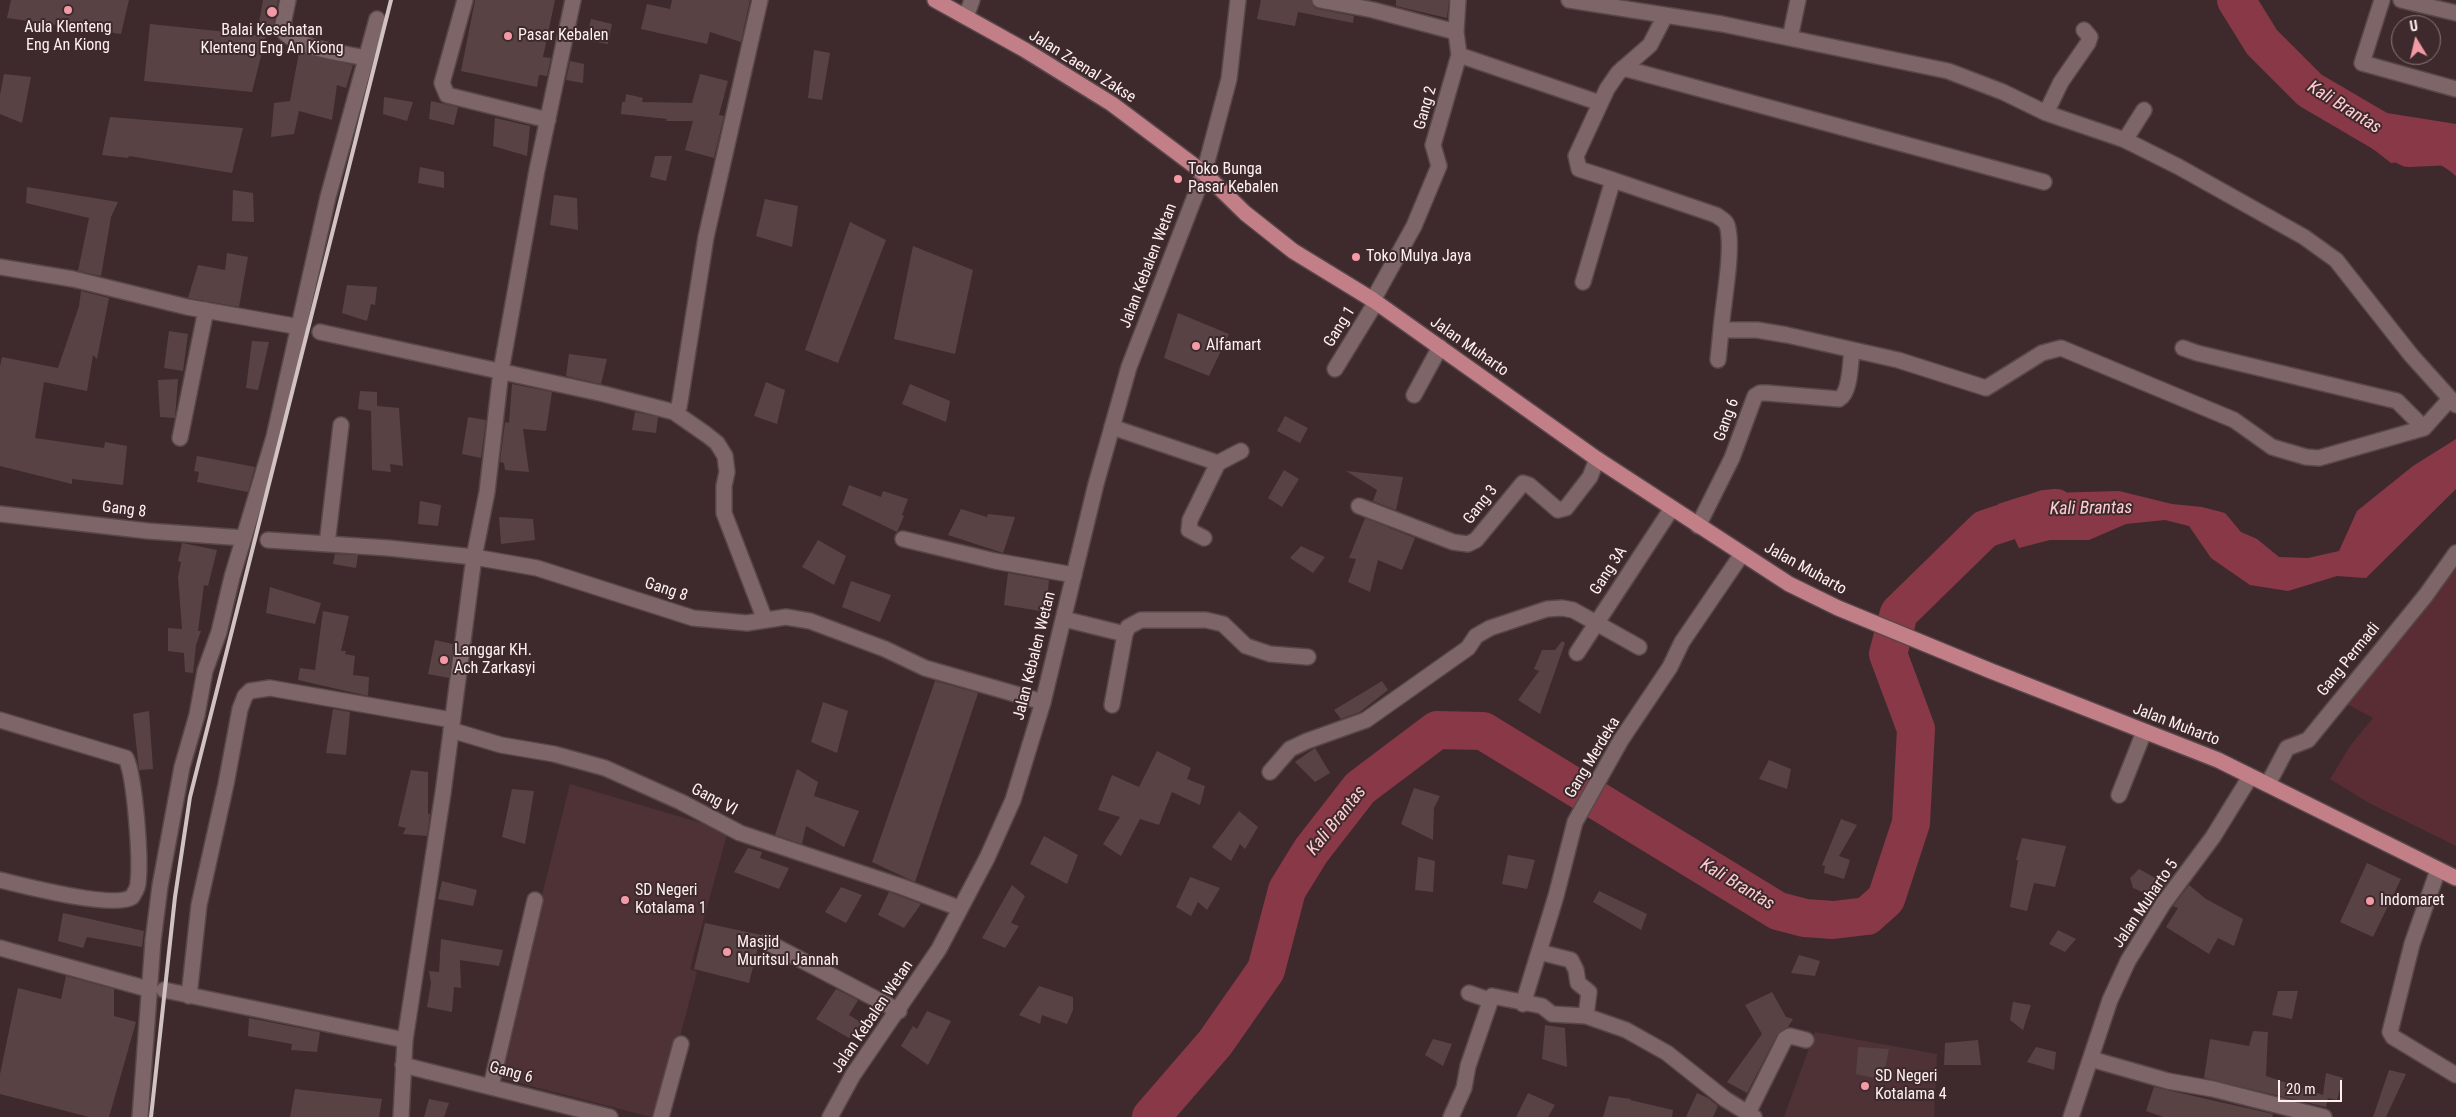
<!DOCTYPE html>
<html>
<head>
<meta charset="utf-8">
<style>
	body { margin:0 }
	#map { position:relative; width:2456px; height:1117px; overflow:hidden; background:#3e2a2c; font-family:"Roboto Condensed",sans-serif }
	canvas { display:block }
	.north { position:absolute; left:2391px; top:15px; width:50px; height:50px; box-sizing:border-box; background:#3e2a2c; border:1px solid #8b797b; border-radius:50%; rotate:351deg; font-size:14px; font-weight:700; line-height:20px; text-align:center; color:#fef0f1 }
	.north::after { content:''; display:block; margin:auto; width:18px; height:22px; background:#f49aa6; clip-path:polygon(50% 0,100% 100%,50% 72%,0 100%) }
	.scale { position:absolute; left:2278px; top:1080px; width:64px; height:22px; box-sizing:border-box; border:2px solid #fef0f1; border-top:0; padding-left:6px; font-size:15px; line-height:18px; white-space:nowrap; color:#fef0f1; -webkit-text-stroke:4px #3e2a2c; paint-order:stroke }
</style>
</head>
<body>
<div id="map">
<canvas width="2456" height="1117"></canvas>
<div class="north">U</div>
<div class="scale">20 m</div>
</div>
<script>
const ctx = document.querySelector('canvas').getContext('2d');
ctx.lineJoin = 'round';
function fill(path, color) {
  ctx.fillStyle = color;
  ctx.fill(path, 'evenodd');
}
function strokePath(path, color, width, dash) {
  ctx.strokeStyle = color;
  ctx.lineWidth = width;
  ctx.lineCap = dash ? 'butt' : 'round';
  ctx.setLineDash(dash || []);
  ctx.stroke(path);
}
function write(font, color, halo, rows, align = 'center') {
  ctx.font = font + ' "Roboto Condensed",sans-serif';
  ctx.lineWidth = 4;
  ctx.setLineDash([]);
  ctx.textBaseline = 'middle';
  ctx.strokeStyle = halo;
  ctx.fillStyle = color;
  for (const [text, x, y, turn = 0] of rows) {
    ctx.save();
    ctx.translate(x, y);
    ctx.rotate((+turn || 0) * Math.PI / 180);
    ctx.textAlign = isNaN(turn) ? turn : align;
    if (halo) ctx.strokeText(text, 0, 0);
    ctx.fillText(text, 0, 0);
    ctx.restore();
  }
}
fill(new Path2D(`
	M570,784L728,831L690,969L697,972L659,1117H651L496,1077Z
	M1815,1032L1937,1054L1934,1117H1784Z`), '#4e3236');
fill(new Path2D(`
	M2456,547V846L2369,803L2330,779L2350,746L2373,718L2336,698Z`), '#5a2c33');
fill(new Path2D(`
	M2327,87L2387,113L2456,124V176C2432,155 2420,160 2391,163L2318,106Z
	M2456,439V489L2366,578L2337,576L2288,591L2250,585L2211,558L2189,526L2165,520L2126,524L2089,540H2050L2019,548L1998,504L2023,496L2049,493L2119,491L2172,504L2202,507L2225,513L2241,532L2257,539L2279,557L2308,558L2339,551L2357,511L2413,466Z`), '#893848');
strokePath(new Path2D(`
	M2236,0L2262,42L2310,90L2409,148L2451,146L2456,149
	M1151,1117L1215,1043L1266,970L1287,890L1311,851L1360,788L1437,730L1483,731L1778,911L1805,918L1833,920L1867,916L1886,899L1911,823L1916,729L1888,654L1899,613L1985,529L2045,509L2056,508`), '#893848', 38);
fill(new Path2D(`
	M11,0H129L121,34L7,18Z
	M263,0H278L273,29L258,28Z
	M475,0H555L543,57L551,58L547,76L539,75L537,87L461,71Z
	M672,0H750L741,42L710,32L707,44L641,29L647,4L670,9Z
	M1261,0H1311L1314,7L1318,9L1354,16L1353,23L1298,12L1295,26L1257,19Z
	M1396,0H1449L1447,18L1396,6Z
	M591,19L612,24L608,44L586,40Z
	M150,24L266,36L252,92L144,81Z
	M814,50L830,53L822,100L808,98Z
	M299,52L353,65L346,88L337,85L332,120L299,111L294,134L271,137L274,103L290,101Z
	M570,61L584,64L583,83L566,80Z
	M4,74L31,77L22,123L0,114V95Z
	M700,74L728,81L719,115L724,116L714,158L685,150L693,121H666L667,119L621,114L622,102H625L626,94L643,98L642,102L692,103Z
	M384,97L413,102L407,121L383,114Z
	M431,101L458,107L454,125L429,119Z
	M110,117L243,128L232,173L129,156L128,158L102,155Z
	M495,118L530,126L527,156L493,146Z
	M655,156H672L666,181L650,177Z
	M420,167L444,172V188L418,183Z
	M27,187L118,202L111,217L101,276L78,271L89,218L26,203Z
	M233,190L253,193L254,222L232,221Z
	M554,195L577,198L578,230L550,225Z
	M765,199L798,206L792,247L756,236Z
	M850,222L886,240L838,363L805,350Z
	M913,246L973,270L955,354L894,339Z
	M227,253L248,257L239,307L188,298L198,265L225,270Z
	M347,285L377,287L375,305L371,304L367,321L342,313Z
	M81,291L109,298L97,359L93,355L87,391L44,382L35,438L104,448L105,442L127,446L123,485L72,479V484L0,466V366L2,357L58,368L79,306Z
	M1178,313L1229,334L1209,376L1164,358Z
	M169,331L188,334L183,371L164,368Z
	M252,341L269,342L258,390L246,388Z
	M569,354L607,359L601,384L566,376Z
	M178,379L175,418L160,417L158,380Z
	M766,382L785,390L777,424L754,416Z
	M512,384L552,392L546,431L523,429L529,472L505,470L504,463L500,462L505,422L509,423Z
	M910,384L950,401L946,422L902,404Z
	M360,391L377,392V406L399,408L403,466L390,464L391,472L372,470L371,411L358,409Z
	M635,412L658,417L656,433L632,430Z
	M1285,416L1308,428L1300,443L1277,431Z
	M468,417L486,420L481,458L462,454Z
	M197,456L255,467L248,492L197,482L199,472L194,471Z
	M1284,470L1299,479L1282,507L1268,498Z
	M1346,471L1403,477L1396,510L1373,501L1377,490Z
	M849,485L881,497L883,491L908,499L902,515L904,516L897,532L842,505Z
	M420,501L441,505L438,526L418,524Z
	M961,509L987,517L988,514L1015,517L1003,553L948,535Z
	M499,517L533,519L535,540L501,544Z
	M1365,518L1415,538L1402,570L1378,560L1370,592L1348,582L1356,559L1349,558Z
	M818,540L846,556L834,585L802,567Z
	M182,543L217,550L208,586L204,585L198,631H201L196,645L193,673L185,672L184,653L168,651V628L182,629L178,577L181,562L178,561Z
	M1301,546L1325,557L1313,573L1290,558Z
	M335,554L358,555L356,568L333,564Z
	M1008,573L1049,580L1046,612L1004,605Z
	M851,581L891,595L880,622L842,607Z
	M270,587L321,603L315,624L266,613Z
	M323,611L349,616L341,651H346L345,654L355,656L353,675L369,677L368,696L298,680L300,668L315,670Z
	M435,640L453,644L449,678L428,674Z
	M1562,641L1565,643L1540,714L1518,700L1539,671L1534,669L1542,650H1555Z
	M935,681L978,693L915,882L872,862Z
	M1382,681L1388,690L1360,712L1341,719L1334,710Z
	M823,702L848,711L837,753L811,742Z
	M333,709L350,712L346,755L326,753Z
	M149,711L153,769L139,770L133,714Z
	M1315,748L1330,773L1315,782L1295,762Z
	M1157,751L1191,768L1187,779L1205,786L1200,805L1172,792L1159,825L1140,819L1121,856L1103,844L1120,817L1098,810L1112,775L1139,787Z
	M1769,760L1791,769L1787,789L1759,779Z
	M797,769L818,782L814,796L859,811L844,847L806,826L802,844L775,835Z
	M411,770L428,772V814H430L427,836L403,834L406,828L398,826Z
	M1414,788L1440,796L1434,808L1433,840L1401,824Z
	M512,789L534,791L525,844L502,837Z
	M1239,811L1258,827L1245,849L1240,844L1231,861L1212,847Z
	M1841,819L1857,825L1839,856L1850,860L1844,879L1824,873L1825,866L1822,865Z
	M1044,836L1078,855L1067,884L1030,864Z
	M2022,838L2066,846L2055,887L2034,883L2027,911L2010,907L2018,860H2016Z
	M748,848L762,852L760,858L789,868L779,889L734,872Z
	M1508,855L1535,860L1527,889L1502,884Z
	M1418,857L1435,861L1433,892L1415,890Z
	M2367,863L2401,879L2373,937L2340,922Z
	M2139,869L2166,884L2156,898L2133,888L2130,878Z
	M1190,877L1220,888L1207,910L1198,902L1191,916L1176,907Z
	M442,881L477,890L473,906L438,899Z
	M1012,885L1025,896L1011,923L1019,926L1005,948L982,938Z
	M2189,885L2206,899L2243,919L2234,946L2218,938L2209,954L2166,927L2178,908L2173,906Z
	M841,887L862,895L846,923L825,912Z
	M1599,891L1647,914L1641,930L1593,902Z
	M889,892L921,904L904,928L878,915Z
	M63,913L144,931L142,947L87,937L83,948L58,941Z
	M705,923L761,935L749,983L694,969Z
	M2058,930L2076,939L2065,952L2049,944Z
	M441,939L503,950L499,966L460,960L461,988L454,987L452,1012L427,1007L431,983L429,971L439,972Z
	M1799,955L1820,961L1815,976L1791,973Z
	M66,976L114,989V1016L136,1022L109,1117H89L0,1094V1074L18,988L61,999Z
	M1039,986L1073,997V1010L1067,1024L1042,1015L1040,1024L1019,1015Z
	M836,989L858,1000L849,1015L862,1023L849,1038L816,1019Z
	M2278,991H2298L2292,1019L2272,1015Z
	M1772,992L1786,1017L1793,1019L1788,1027L1777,1035L1747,1093L1727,1082L1762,1034L1745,1005Z
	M2013,1002L2031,1005L2023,1030L2010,1020Z
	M927,1011L951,1021L928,1065L901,1046L913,1026L917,1029Z
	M249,1018L320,1032L317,1052L291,1050L292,1044L248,1036Z
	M1545,1025L1565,1028L1567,1067L1542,1059Z
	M2253,1031L2268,1032L2266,1076L2323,1095L2326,1073L2343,1078L2337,1100L2328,1098L2326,1107L2204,1078L2210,1039L2249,1046Z
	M1433,1039L1452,1044L1443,1066L1425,1055Z
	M1978,1040L1981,1065H1944L1945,1043Z
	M1858,1047L1889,1049L1883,1080L1856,1074Z
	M2036,1047L2056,1052L2054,1070L2027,1062Z
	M2389,1070L2406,1074L2386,1117H2373Z
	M2154,1087L2273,1114L2272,1117H2163L2146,1111Z
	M295,1089L382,1099L379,1117H290Z
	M1528,1093L1555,1105L1548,1117H1516Z
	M1697,1093L1708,1098L1718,1106L1713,1117H1686Z
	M1609,1096L1631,1099L1630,1100L1673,1110L1672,1117H1603Z
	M429,1099L449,1103L444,1117H424Z`), '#584244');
const street = new Path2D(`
	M288,0L282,29C293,48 343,53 365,58
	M465,0L442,83L447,95L548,120
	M1320,0L1373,10L1456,32
	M1569,0L1722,24L1948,71L2003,92L2046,113L2125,140L2179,167L2304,237L2336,260L2411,355L2456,405
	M2382,0L2362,63L2456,89
	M2401,0L2456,13
	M966,17L972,0
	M1790,38L1798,0
	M1459,55L1600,103
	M1623,68L2044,182
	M2046,113L2061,82L2088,43L2090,37L2084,30
	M2125,140L2144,110
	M1613,180L1716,215C1722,219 1727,221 1728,229C1733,253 1723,304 1721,330
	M0,267L73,279L187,307L300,327
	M1583,282L1613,180L1579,169L1576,156L1607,89L1618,73L1650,45L1665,16
	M1373,300L1414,226L1439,166L1433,145L1459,55L1456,32L1458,0
	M320,332L604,394L674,412L707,435L717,443L725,456L727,472L724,486V513L765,620
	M2183,348L2197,353L2397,401L2424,428
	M1718,360L1721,330H1757L1787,335L1898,360L1986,388L2042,353L2061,348L2234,420L2272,447L2306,457L2319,458L2424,428L2450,399
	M1335,369L1376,302
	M1414,395L1440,347
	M674,412L679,407L681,395L706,237L760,0
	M1112,427L1218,463L1190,520L1189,530L1204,538
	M180,438L206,310
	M1218,463L1241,451
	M1359,506L1453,542L1468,544L1476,540L1523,483L1529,485L1558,510L1566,508L1590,477L1597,459
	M0,514L148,531L244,538
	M1698,526L1732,458L1755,396L1760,393H1767L1839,399C1851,392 1850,363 1852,350
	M903,539L995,561L1074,575
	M268,540L388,548L474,557L537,568L693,618L747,623L786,617L810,621L885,649L925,668L1043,702
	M327,544L341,425
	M1064,619L1125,634L1112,705
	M1125,634L1128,627L1141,620H1206L1223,624L1246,646L1270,654L1308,657
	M1577,653L1672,508
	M0,720L126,758C135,778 141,858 138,883C138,888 135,892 132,897C114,909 24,886 0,880
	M451,730L501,745L554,754L605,768L681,802L740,833L900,886L959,908
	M1270,772L1290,749L1307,741L1366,720L1468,648L1476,636L1490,628L1547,609L1562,608L1573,610L1639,647
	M2268,784L2287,748L2308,740L2426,595L2456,553
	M2119,795L2144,732
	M2438,870L2412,944L2390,1032L2393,1037L2456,1075
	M767,942L899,1011
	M0,948L148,989
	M1539,952L1571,960L1576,970L1578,983L1589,992L1586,1016
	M164,990L405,1040
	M1469,993L1489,1000
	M189,996L199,905L226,784L240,709L245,696L250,691L270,688L452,720
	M1523,1004L1556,896L1575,822L1621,740L1670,667L1682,642L1742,554
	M2091,1059L2168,1081L2213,1089L2324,1117
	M403,1065L610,1117
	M491,1086L535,900
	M1748,1113L1785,1039L1790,1036L1806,1040
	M140,1117L153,941L160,886L182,767L197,715L205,671L219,632L232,577L274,437L328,197L377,19
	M401,1117L405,1040L443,793L474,557L487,492L501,371L537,170L573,0
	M661,1117L681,1044
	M1451,1117L1464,1088L1468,1066L1492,996L1542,1006L1552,1014L1586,1016L1626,1030L1667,1053L1725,1099L1754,1117
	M2071,1117L2110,1000L2128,961L2163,904L2213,837L2250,777`);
const secondary = new Path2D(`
	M830,1117L853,1075L939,949L987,858L1013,800L1043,702L1096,484L1129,367L1204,173L1229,79L1238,0`);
const primary = new Path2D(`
	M935,0L1025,50L1112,104L1204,173L1245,213L1293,251L1373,300L1597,459L1789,584L1838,608L1991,671L2218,760L2456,878`);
strokePath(street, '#584749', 18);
strokePath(secondary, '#584749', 18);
strokePath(primary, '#584749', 18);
strokePath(street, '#7d6568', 15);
strokePath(secondary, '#7d6568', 15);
strokePath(primary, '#c27f88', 15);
strokePath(new Path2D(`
	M151,1117L175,897L190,797L391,0`), '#d1c2c3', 4);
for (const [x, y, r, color] of [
	[68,10,5,"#f49aa6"],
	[272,12,6,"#f49aa6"],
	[508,36,5,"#f49aa6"],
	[1178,179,5,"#f49aa6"],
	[1356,257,5,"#f49aa6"],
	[1196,346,5,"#f49aa6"],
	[444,660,5,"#f49aa6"],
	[625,900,5,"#f49aa6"],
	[2370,901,5,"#f49aa6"],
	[727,952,5,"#f49aa6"],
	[1865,1086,5,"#f49aa6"]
]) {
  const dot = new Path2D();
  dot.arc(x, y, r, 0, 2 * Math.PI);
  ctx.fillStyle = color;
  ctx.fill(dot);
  strokePath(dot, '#3e2a2c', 2);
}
write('16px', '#fef0f1', '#3e2a2c', [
	["Aula Klenteng",68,28,"center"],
	["Eng An Kiong",68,46,"center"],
	["Balai Kesehatan",272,31,"center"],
	["Klenteng Eng An Kiong",272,49,"center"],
	["Pasar Kebalen",518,36],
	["Toko Bunga",1188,170],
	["Pasar Kebalen",1188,188],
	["Toko Mulya Jaya",1366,257],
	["Alfamart",1206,346],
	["Langgar KH.",454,651],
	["Ach Zarkasyi",454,669],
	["SD Negeri",635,891],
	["Kotalama 1",635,909],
	["Indomaret",2380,901],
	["Masjid",737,943],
	["Muritsul Jannah",737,961],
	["SD Negeri",1875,1077],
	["Kotalama 4",1875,1095]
], 'left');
write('16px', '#fef0f1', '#3e2a2c', [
	["Jalan Zaenal Zakse",1082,67,32],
	["Gang 2",1426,108,-74],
	["Jalan Kebalen Wetan",1149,266,-69],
	["Gang 1",1340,327,-58],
	["Jalan Muharto",1469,347,35],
	["Gang 6",1727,420,-70],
	["Gang 3",1481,505,-52],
	["Gang 8",124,510,7],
	["Jalan Muharto",1805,569,29],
	["Gang 3A",1609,571,-57],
	["Gang 8",666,590,18],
	["Jalan Kebalen Wetan",1035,656,-76],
	["Gang Permadi",2349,660,-51],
	["Jalan Muharto",2176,725,21],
	["Gang Merdeka",1593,758,-59],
	["Gang VI",714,800,28],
	["Jalan Muharto 5",2146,904,-56],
	["Jalan Kebalen Wetan",873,1017,-56],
	["Gang 6",511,1073,15]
]);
write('italic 18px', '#fecdd2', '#3e2a2c', [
	["Kali Brantas",2344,108,32],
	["Kali Brantas",2091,509,-1],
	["Kali Brantas",1337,821,-51],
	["Kali Brantas",1737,885,31]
]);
</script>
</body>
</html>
